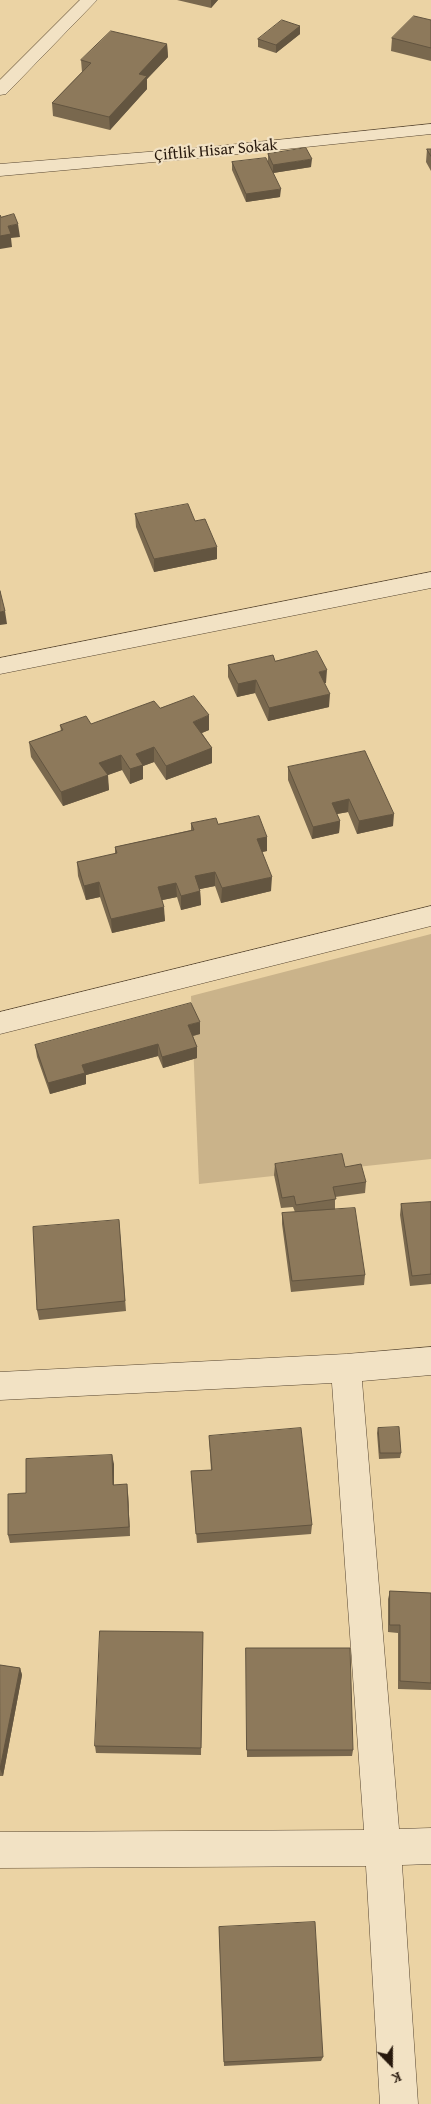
<!DOCTYPE html>
<html>
<head>
<meta charset="utf-8">
<style>
	body { margin:0 }
	#map { position:relative; width:431px; height:2104px; overflow:hidden; background:#ebd3a4; font-family:"Gentium Book Plus",serif }
	canvas { display:block }
	.north { position:absolute; left:366px; top:2039px; width:50px; height:50px; -webkit-text-stroke:4px #f2e2c4; paint-order:stroke; rotate:158deg; font-size:14px; font-weight:700; line-height:20px; text-align:center; color:#27180c }
	.north::after { content:''; display:block; margin:auto; width:18px; height:22px; background:#27180c; clip-path:polygon(50% 0,100% 100%,50% 72%,0 100%) }
</style>
</head>
<body>
<div id="map">
<canvas width="431" height="2104"></canvas>
<div class="north">K</div>
</div>
<script>
const ctx = document.querySelector('canvas').getContext('2d');
ctx.lineJoin = 'round';
function fill(path, color) {
  ctx.fillStyle = color;
  ctx.fill(path, 'evenodd');
}
function strokePath(path, color, width, dash) {
  ctx.strokeStyle = color;
  ctx.lineWidth = width;
  ctx.lineCap = dash ? 'butt' : 'round';
  ctx.setLineDash(dash || []);
  ctx.stroke(path);
}
function write(font, color, halo, rows, align = 'center') {
  ctx.font = font + ' "Gentium Book Plus",serif';
  ctx.lineWidth = 4.5;
  ctx.setLineDash([]);
  ctx.textBaseline = 'middle';
  ctx.strokeStyle = halo;
  ctx.fillStyle = color;
  for (const [text, x, y, turn = 0] of rows) {
    ctx.save();
    ctx.translate(x, y);
    ctx.rotate((+turn || 0) * Math.PI / 180);
    ctx.textAlign = isNaN(turn) ? turn : align;
    if (halo) ctx.strokeText(text, 0, 0);
    ctx.fillText(text, 0, 0);
    ctx.restore();
  }
}
fill(new Path2D(`
	M431,934V1159L199,1184L191,996Z`), '#cab38a');
const minor = new Path2D(`
	M431,124V134L209,157L0,176V164L209,147Z
	M431,572V588L0,674V658Z
	M431,906V926L0,1034V1012Z
	M431,1347V1375L362,1381L399,1829L431,1828V1864L402,1865L418,2104H380L366,1866L0,1868V1832L364,1830L332,1383L0,1400V1372L346,1354Z`);
const tertiary = new Path2D(`
	M80,0H97L6,94L0,95V80Z`);
strokePath(minor, '#584732', 1);
strokePath(tertiary, '#584732', 1);
fill(minor, '#f2e2c4');
fill(tertiary, '#f2e2c4');
fill(new Path2D(`
	M177,0H218L211,8Z
	M431,20V61L391,51L392,38Z
	M300,26V34L276,53L258,47V39Z
	M167,44L168,57L147,79V89L110,130L53,116L52,103L82,72L81,60Z
	M427,149H431V171L426,162Z
	M268,154L311,167L273,173L280,197L246,202L232,170V162L268,161Z
	M135,514L195,521L217,559L154,572L136,527Z
	M275,661L326,683H324L329,707L268,721L255,693L237,697L228,677V665Z
	M160,708L209,730L202,733L212,748V763L166,780L154,762L143,766V779L130,784L122,770L107,775L109,790L63,806L31,757L29,742L61,731L60,725L91,724Z
	M365,751L393,826L357,834L348,812L337,814L340,821L339,833L312,839L288,780V767Z
	M191,823L218,824L267,837V851L262,852L271,891L221,903L215,886L200,889L201,905L181,910L177,897L162,900L165,921L112,933L100,897L86,900L78,876L77,862L115,854V847L191,830Z
	M200,1034L193,1036L197,1047V1058L163,1068L158,1056L86,1075V1084L50,1094L37,1057L35,1045Z
	M275,1164L345,1167L366,1182L365,1193L335,1197V1209L365,1275L364,1285L291,1292L282,1224V1213L295,1212L293,1207L281,1208L274,1175Z
	M431,1202V1284L410,1286L400,1215L401,1204Z
	M119,1220L126,1311L39,1320L37,1310Z
	M378,1428L401,1453L400,1458L379,1459L377,1433Z
	M209,1436L312,1525L311,1534L197,1543L191,1471L211,1470Z
	M112,1455L114,1485L128,1493L130,1536L10,1543L8,1535Z
	M390,1591L431,1593V1690L398,1689V1633L388,1632V1599Z
	M203,1632L201,1755L96,1753L95,1746Z
	M246,1648L353,1750L352,1756L247,1757Z
	M0,1665L20,1668L22,1675L3,1776H0Z
	M219,1927L323,2057L321,2061L224,2066Z`), '#79684e');
fill(new Path2D(`
	M211,0H218L211,8Z
	M300,26V34L276,53V45Z
	M167,44L168,57L147,79V89L110,130L109,117L139,74Z
	M312,159L311,167L273,173V165Z
	M281,189L280,197L246,202V194Z
	M18,224L20,237L11,238L12,247L0,249V236L8,226Z
	M217,547V559L154,572V559Z
	M5,611L7,624L0,625V612Z
	M327,670L326,683L318,685L319,672Z
	M256,680L255,693L237,697L238,684Z
	M330,694L329,707L268,721L269,708Z
	M209,715V730L194,736L193,722Z
	M154,747V762L143,766V779L130,784V769L136,754Z
	M212,748V763L166,780V766Z
	M121,755L122,770L100,778L99,763Z
	M108,775L109,790L63,806L61,792Z
	M349,799L348,812L331,815L332,803Z
	M394,814L393,826L357,834L359,821Z
	M340,821L339,833L312,839L313,827Z
	M267,837V851L257,853V839Z
	M215,872V886L195,890V876Z
	M272,877L271,891L221,903L222,888Z
	M99,882L100,897L86,900L84,886Z
	M176,883L177,897L158,901V887Z
	M200,891L201,905L181,910V896Z
	M164,907L165,921L112,933L111,919Z
	M200,1022V1034L188,1037V1025Z
	M158,1044V1056L86,1075V1084L50,1094L48,1083L82,1065Z
	M197,1047V1058L163,1068L162,1057Z
	M112,1455L114,1464V1494L113,1485Z
	M127,1484L128,1493L130,1536L129,1527Z
	M20,1668L22,1675L3,1776L0,1769Z`), '#635540');
const building = new Path2D(`
	M414,16L431,20V48L392,38Z
	M282,20L300,26L276,45L258,39Z
	M111,31L167,44L139,74L147,76L109,117L52,103L91,63L81,60Z
	M306,148L312,159L273,165L268,154Z
	M427,149H431V156Z
	M266,158L281,189L246,194L232,162Z
	M14,214L18,224L8,226L11,234L0,236V215L1,217Z
	M188,504L195,521L205,519L217,547L154,559L135,514Z
	M0,591L5,611L0,612Z
	M317,651L327,670L319,672L330,694L269,708L256,680L238,684L228,665L273,655L275,661Z
	M194,696L209,715L193,722L212,748L166,766L154,747L136,754L143,765L130,769L121,755L99,763L108,775L61,792L29,742L63,730L60,725L86,716L91,724L154,701L160,708Z
	M365,751L394,814L359,821L349,799L332,803L340,821L313,827L288,767Z
	M259,816L267,837L257,839L272,877L222,888L215,872L195,876L200,891L181,896L176,883L158,887L164,907L111,919L99,882L84,886L77,862L117,853L115,847L194,830L191,823L216,818L218,824Z
	M191,1003L200,1022L188,1025L197,1047L162,1057L158,1044L82,1065L85,1073L48,1083L35,1045Z
	M342,1154L345,1167L361,1164L366,1182L333,1187L336,1199L296,1205L294,1196L282,1198L275,1164Z
	M431,1202V1274L412,1276L401,1204Z
	M355,1208L365,1275L292,1281L282,1213Z
	M119,1220L125,1301L37,1310L33,1227Z
	M399,1427L401,1453H380L378,1428Z
	M301,1428L312,1525L196,1534L191,1471L212,1470L209,1436Z
	M112,1455L113,1485L127,1484L129,1527L8,1535V1494L26,1493V1459Z
	M390,1591L431,1593V1683L400,1681V1625H390Z
	M100,1631L203,1632L201,1748L95,1746Z
	M246,1648H350L353,1750H247Z
	M0,1665L20,1668L0,1769Z
	M315,1922L323,2057L224,2062L219,1927Z`);
fill(building, '#8d795b');
strokePath(building, '#635540', 1);
write('16px', '#27180c', '#f2e2c4', [
	["Çiftlik Hisar Sokak",216,151,-5]
]);
</script>
</body>
</html>
